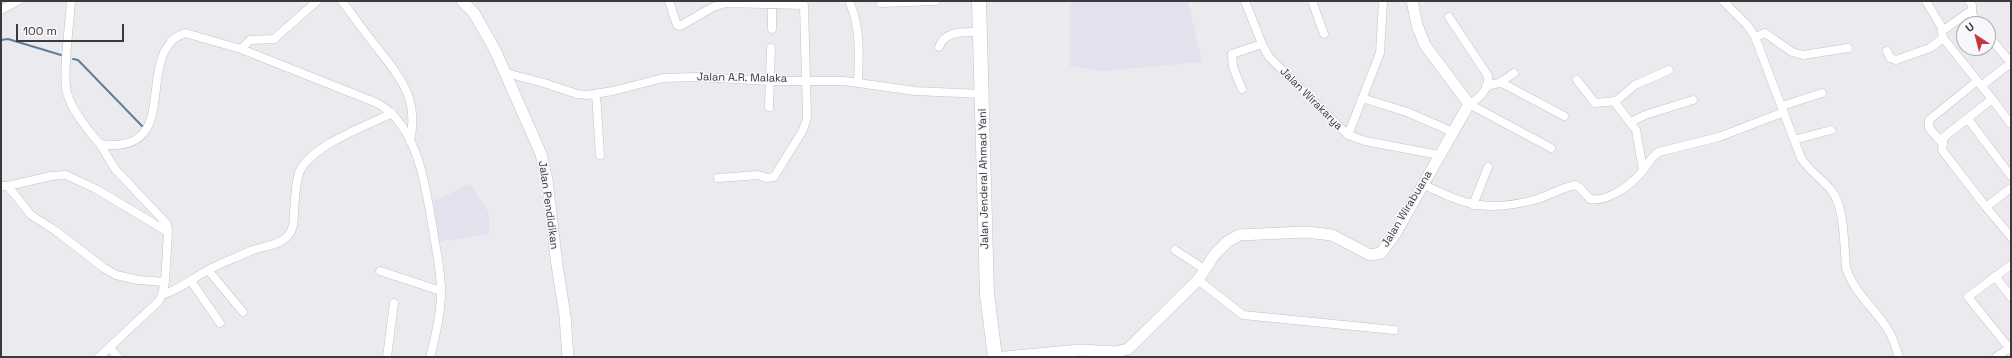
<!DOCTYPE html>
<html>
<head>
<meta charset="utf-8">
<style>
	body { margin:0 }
	#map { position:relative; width:2012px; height:358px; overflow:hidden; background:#ebebef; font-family:"Space Grotesk",sans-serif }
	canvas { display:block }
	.frame { position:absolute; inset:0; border:2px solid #393a3b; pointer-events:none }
	.north { position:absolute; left:1956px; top:16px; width:40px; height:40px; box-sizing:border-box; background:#f8f8fc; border:1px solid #acacaf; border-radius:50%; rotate:324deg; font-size:11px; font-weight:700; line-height:16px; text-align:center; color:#393a3b }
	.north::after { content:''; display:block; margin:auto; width:14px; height:18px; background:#c6363e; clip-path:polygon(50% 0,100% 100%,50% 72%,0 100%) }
	.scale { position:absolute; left:16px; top:24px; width:108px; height:18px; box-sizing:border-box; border:2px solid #393a3b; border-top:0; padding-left:5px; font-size:12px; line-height:14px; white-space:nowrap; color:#393a3b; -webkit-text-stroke:3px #f8f8fc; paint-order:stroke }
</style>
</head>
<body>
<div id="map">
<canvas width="2012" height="358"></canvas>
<div class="frame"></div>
<div class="north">U</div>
<div class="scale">100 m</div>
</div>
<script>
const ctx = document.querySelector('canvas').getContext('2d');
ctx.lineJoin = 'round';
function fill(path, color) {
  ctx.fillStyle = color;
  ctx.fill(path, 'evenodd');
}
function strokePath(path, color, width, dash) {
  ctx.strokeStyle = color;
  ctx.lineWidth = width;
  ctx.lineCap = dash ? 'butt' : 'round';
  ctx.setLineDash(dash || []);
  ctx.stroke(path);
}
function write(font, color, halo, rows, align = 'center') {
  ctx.font = font + ' "Space Grotesk",sans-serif';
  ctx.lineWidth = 3;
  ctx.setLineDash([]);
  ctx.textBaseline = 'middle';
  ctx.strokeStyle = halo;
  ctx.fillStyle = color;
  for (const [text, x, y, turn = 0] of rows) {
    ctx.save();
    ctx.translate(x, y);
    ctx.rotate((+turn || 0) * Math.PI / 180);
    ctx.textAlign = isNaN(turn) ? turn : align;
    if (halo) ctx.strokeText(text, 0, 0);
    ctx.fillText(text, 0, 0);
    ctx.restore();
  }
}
fill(new Path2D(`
	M1070,1H1188L1202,62L1102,71L1070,66Z
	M470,184L489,213V234L438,242L432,202Z`), '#e2e2ee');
strokePath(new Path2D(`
	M1,40L8,39L61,55
	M73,59L78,60L142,126`), '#5e7e9a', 2);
const street = new Path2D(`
	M71,1C70,22 62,75 67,93C71,109 89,132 100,144C176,155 142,76 170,43C173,38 180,35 185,33L241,49L377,103C418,125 426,188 433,230C436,250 441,270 441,291C441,313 436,335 430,357
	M342,1C354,17 366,34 379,50C402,80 419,100 410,141
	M669,1L677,25L680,26L713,7L726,3L804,5L807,118L803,130L774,177L766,178L758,175L718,178
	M849,1C861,27 859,55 858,83
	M1245,1L1262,44L1269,57L1348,135L1365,141L1439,155
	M1312,1L1324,34
	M1723,1L1748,26L1755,37L1765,33L1792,52L1803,55L1848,48
	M1969,1L1972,5V15L1979,24
	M881,3L935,1
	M1,10L18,1
	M1449,17L1488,76C1490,88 1479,99 1469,104L1551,148
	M772,29V4
	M1942,31L1972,10
	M1988,35L2011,63
	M1755,37L1801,158C1809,171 1821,178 1831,190C1845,206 1844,247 1846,268C1855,295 1877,310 1890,333C1894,341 1896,349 1899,357
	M1943,38L1992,99L1944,137L1942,150L1986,207L2011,237
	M939,47C945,30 965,32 981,32
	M241,49L250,40L274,39L317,1
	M1887,51L1890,58L1896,60L1930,48L1943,38L1941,26L1926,1
	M506,73L544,83L577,94L587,95L613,91L663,78L697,77L770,81H844L915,91L982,94
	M1577,80L1595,103L1616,101
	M1499,83L1514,73
	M1486,86L1499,83L1504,84L1564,116
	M1981,86L2011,63
	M1242,89L1233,67L1232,54L1262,44
	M596,94L600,155
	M1362,98L1407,112L1453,132
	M1992,99L2011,124
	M1782,106L1822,93
	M769,107L771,48
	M1968,119L2011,176
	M1631,122L1645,115L1693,100
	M1348,135L1380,53L1383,1
	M1794,140L1831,130
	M1943,144L1929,128V120L1977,81
	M1643,170L1636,130L1616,104V101L1635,85L1669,70
	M1423,184C1465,206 1488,212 1534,200C1548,196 1561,188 1575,185L1580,188L1590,199C1607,202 1628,187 1639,175C1647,167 1649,158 1659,152L1719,137L1784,112
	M1,186H8L51,176L66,175L96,189L168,232
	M8,186L31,215L56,231L104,268L116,275L138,280L165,282
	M1473,205L1488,167
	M1986,207L2011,188
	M1175,250L1204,269
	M2011,265L1968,297L2011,350
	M208,270L243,312
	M380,271L441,291
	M1995,276L2011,297
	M1198,280L1243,315L1394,330
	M191,281L220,323
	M162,295C179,290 193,278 208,270C221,263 235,258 248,252C266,244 287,247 293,226C295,209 294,189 299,173C309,146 367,126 392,113
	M110,348L118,357
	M99,357L159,301L162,295L165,282L168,232L167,224L115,169L100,144
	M387,357L394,303
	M1996,357L2011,347`);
const secondary = new Path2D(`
	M462,1L474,13L495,50L541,154L547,180L557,265L565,316L568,357
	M1005,357L1080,350L1116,352L1128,349L1198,280L1215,254L1227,242L1239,235L1306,232L1332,235L1370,255L1381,253L1395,234L1469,104L1425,45L1417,25L1412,1`);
const highway = new Path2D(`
	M979,1L987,294L995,357`);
strokePath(street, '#c2c3c6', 9);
strokePath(secondary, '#c2c3c6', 12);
strokePath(highway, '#c2c3c6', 15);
strokePath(street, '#fff', 8);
strokePath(secondary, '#fff', 11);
strokePath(highway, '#fff', 14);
write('11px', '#393a3b', '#f8f8fc', [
	["Jalan A.R. Malaka",742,78,1],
	["Jalan Wirakarya",1311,99,45],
	["Jalan Jenderal Ahmad Yani",984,179,-91],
	["Jalan Pendidikan",548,205,82],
	["Jalan Wirabuana",1407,209,-59]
]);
</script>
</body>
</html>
